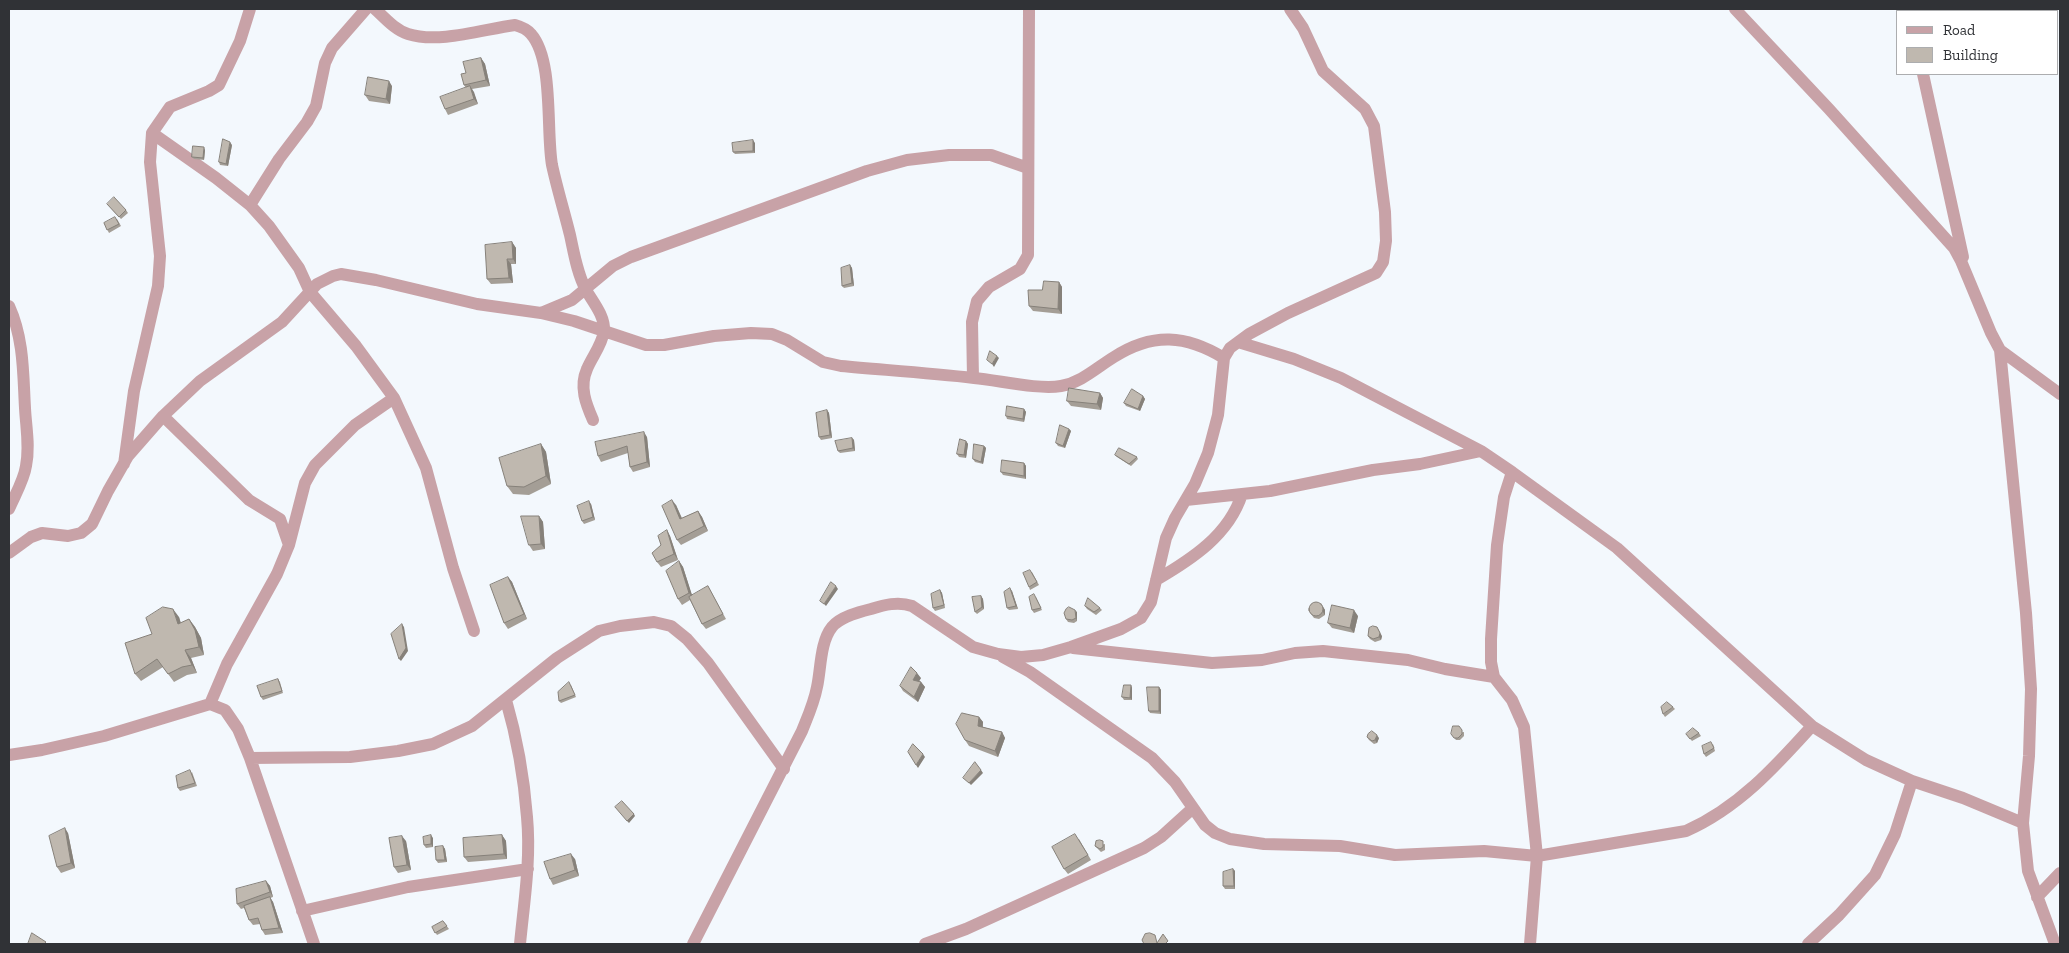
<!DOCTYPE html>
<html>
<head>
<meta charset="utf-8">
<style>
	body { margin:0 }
	#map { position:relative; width:2069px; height:953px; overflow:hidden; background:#f3f8fd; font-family:"Zilla Slab",serif }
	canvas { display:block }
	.frame { position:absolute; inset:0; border:10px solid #303236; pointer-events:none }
	.legend { position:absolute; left:1896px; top:10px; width:162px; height:65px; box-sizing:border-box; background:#fff; border:1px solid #acadaf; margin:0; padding:6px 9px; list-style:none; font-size:15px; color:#303236 }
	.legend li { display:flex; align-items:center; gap:10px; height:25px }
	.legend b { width:25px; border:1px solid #acadaf }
</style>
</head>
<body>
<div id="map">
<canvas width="2069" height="953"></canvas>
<div class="frame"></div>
<ul class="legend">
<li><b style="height:6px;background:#c8a2a7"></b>Road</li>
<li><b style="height:14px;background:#bfb8af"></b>Building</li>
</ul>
</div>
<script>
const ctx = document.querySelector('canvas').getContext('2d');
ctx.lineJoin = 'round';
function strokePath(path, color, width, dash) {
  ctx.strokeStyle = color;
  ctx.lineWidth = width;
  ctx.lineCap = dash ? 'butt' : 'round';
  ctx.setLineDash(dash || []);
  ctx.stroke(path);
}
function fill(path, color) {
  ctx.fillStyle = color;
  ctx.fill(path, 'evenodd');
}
strokePath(new Path2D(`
	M375,9C385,18 395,30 408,34C439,44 484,29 515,25C522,27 527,29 531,34C554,60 546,131 552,165C557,188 564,211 570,235C574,253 577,273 586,290C593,302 605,316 604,331C602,345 592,357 587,369C579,387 586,404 593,420
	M1735,9L1829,109L1954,248L1961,261L1991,333L2000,350L2060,394
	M1909,9V11
	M1923,74L1963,257
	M152,133L216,178L250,205L269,226L299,268L310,292L356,346L394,398L426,468L453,568L474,631
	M250,205L279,159L307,122L316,106L325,63L332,48L366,9
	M9,306C24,339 23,373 25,408C26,428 30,446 26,466C24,480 15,495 9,509
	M541,313L572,300L613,266L631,257L867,171L907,160L949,155H991L1028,168
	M1238,342L1294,359L1341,378L1481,451L1512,472L1617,548L1812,726L1866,760L1912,781L1963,798L2023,823
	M2000,350L2026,613L2031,689L2029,756L2023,823L2028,871L2055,944
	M973,378L972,322L977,301L989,287L1020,269L1028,255L1029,9
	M163,416L249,500L280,519L289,545
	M124,464L134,391L158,286L160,256L150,162L152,133L170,107L209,91L219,85L240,41L250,9
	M1512,472L1504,497L1497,545L1491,639V662L1494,677L1512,700L1524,727L1537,856L1530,944
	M1186,500L1270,491L1373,470L1420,464L1481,451
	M9,553L31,537L42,533L68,536L81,533L92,524L108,491L128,456L163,416L200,381L282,322L317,284L333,276L341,274L376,280L477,304L541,313L574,321L646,345H664L714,336L751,333L772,334L787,340L823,362L841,366C885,370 930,373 974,378C998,380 1038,390 1061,386C1082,382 1096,368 1114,357C1153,332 1186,335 1224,358
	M1156,580C1192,559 1229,535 1242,494
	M1073,648L1212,663L1262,660L1295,653L1323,651L1408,660L1445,669L1494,677
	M1003,657L1030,672L1152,758L1175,782L1205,825L1215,833L1230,839L1264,844L1340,846L1395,855L1484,851L1537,856L1686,831C1738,808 1775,767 1812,726
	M506,700C517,738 524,778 527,817C531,860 524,902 520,944
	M210,704L227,664L277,574L289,545L305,483L315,465L355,425L394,398
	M9,755L42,750L104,736L210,704L225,710L238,729L250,758L314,944
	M250,758L350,757L398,751L433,744L472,726L557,658L599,631L620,626L654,622L671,626L687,639L708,663L784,769
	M2037,897L2060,873
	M302,911L408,887L528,869
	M693,944L802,731C808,716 814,703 817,687C821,669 820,642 832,627C840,617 859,612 871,609C884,605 898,601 912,606L973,647L998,654L1021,657L1043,655L1071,647L1121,629L1141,618L1151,602L1166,538L1175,518L1195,484L1208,453L1218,415L1224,358L1230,348L1249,334L1288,313L1376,273L1383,262L1386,241L1385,212L1374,126L1365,109L1323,71L1303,28L1290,9
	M925,944L966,929L1144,848L1161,837L1193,808
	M1808,944L1839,915L1875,875L1895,834L1912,781`), '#c8a2a7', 12);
fill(new Path2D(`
	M481,58L485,64L490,86L472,89L478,104L448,115L445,109L466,88L464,85L466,73Z
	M392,86L390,104L369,101L365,95Z
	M755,143V153L735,154L733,152Z
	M232,145L228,166L220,165L219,162Z
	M205,150L204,160L194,159L192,157Z
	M107,204L126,210L128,213L121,219Z
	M117,219L121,226L109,233L104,223Z
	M512,242L516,248V264H511L513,283L491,284L487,279Z
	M850,265L852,268L854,286L844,288L842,286Z
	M1059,282L1062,287V314L1033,311L1029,306Z
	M1100,393L1103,398L1101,410L1071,406L1067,401Z
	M1143,396L1145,399L1140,411L1126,406L1124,403Z
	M1024,409L1026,412L1024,422L1007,419L1006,416Z
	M827,410L829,413L832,438L821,440L819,437Z
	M1069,429L1071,431L1065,448L1058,446L1056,443Z
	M647,437L650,467L633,472L630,467L628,453L601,462L598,456Z
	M852,438L854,440L855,451L840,453L838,451Z
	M966,441L968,444L966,458L959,457L957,454Z
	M541,444L546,452L551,484L529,495L513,494L507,486Z
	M984,446L986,448L983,464L975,462L973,459Z
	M1115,455L1137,457L1138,459L1131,466L1117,457Z
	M1024,463L1026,466V479L1003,475L1001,472Z
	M591,504L595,520L584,524L582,521Z
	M676,505L682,518L698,511L702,517L708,531L681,545L677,540Z
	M539,516L543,522L545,549L533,551L529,545Z
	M667,530L670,536L678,560L661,567L657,562L661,545Z
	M679,561L683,567L692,596L708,586L726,619L706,629L702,624L690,600L682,605L678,599Z
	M1032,572L1039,585L1030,590L1029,587Z
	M508,577L512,582L527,619L508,629L504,623Z
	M940,590L942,593L945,608L935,611L933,608Z
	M1012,591L1018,609L1009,610L1007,608Z
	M981,596L983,599L984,609L977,614L975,612Z
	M1036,597L1042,610L1034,613L1032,610Z
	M1321,603L1325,610V615L1319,619L1314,618L1308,610Z
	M1085,606L1100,608L1102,610L1096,615L1087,609Z
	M1077,612V621L1074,623L1068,622L1066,619Z
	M1358,616L1354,633L1332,628L1328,623Z
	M179,617L181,623L189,619L195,627L201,638L204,655L191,658L197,673L187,675L174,682L163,667L141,681L135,674L152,634Z
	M1368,636H1382L1381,640L1375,642L1370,639Z
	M921,678L919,681L921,682L925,687L918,702L903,691L900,686Z
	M278,679L280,682L283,693L263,700L261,697Z
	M571,685L576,697L561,703L559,701Z
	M1131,685L1132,688V700H1124L1122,697Z
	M1159,687L1161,690V714L1150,713L1149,711Z
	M1673,707L1675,709L1665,717L1663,714Z
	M979,717L983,722V727L1002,732L1005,738L998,757L969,746L965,740Z
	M1464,732V736L1460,740H1456L1451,734Z
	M1699,733L1701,736L1692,741L1686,734Z
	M1367,737L1379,738L1377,743L1374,744L1369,740Z
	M1713,744L1715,751L1706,757L1704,754Z
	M192,772L197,786L180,791L178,788Z
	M68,833L75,868L61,873L57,867Z
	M502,835L506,841L507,859L468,862L464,857Z
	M433,838V847L426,848L424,845Z
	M1079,839L1091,860L1068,874L1064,869Z
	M406,841L411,870L398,873L394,867Z
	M1105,844V850L1101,852L1095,846Z
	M443,846L445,849L447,862L438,863L436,860Z
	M575,859L579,876L553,885L550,879Z
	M1233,869L1235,871V889H1225L1223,886Z
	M266,881L270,886L273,897L270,898L273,902L283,933L265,935L262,930L260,924L253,925L249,920L244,908L241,909L237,904Z
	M443,921L449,929L437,935L432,927Z`), '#a49e96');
fill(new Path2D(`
	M481,58L485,64L490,86L486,80Z
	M389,81L392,86L390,104L386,99Z
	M470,86L474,92L478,104L474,99Z
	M753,140L755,143V153L753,151Z
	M230,142L232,145L228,166L226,164Z
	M204,147L205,150L204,160L203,158Z
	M512,242L516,248V264L513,259Z
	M507,259L511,264L513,283L509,278Z
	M850,265L852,268L854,286L852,283Z
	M1059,282L1062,287V314L1058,309Z
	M997,356L999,358L994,367L992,364Z
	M1100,393L1103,398L1101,410L1097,404Z
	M1143,396L1145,399L1140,411L1138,409Z
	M1024,409L1026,412L1024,422L1023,419Z
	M827,410L829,413L832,438L830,435Z
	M1069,429L1071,431L1065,448L1063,446Z
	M644,432L647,437L650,467L647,462Z
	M852,438L854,440L855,451L853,448Z
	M966,441L968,444L966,458L964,455Z
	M541,444L546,452L551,484L546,476Z
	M984,446L986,448L983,464L981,462Z
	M1024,463L1026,466V479L1024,476Z
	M672,500L676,505L684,524L680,519Z
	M589,501L591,504L595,520L593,517Z
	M698,511L702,517L708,531L704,526Z
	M539,516L543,522L545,549L541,544Z
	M667,530L670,536L678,560L674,554Z
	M679,561L683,567L693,598L689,593Z
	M508,577L512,582L527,619L524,614Z
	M836,586L838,589L826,606L824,604Z
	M1010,588L1012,591L1018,609L1016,606Z
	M940,590L942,593L945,608L944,605Z
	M981,596L983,599L984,609L982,607Z
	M1323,607L1325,610V615L1323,612Z
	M173,609L179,617L183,632L178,624Z
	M1075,610L1077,612V621L1076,618Z
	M1354,610L1358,616L1354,633L1350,628Z
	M189,619L195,627L201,638L204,655L199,647Z
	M402,624L404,627L408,651L401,661L399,659Z
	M1377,627L1382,636L1381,640L1379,637Z
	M185,650L191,658L197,673L192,665Z
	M917,673L921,678L917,685L913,680Z
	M921,682L925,687L918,702L914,697Z
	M1131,685L1132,688V700L1130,698Z
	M1159,687L1161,690V714L1159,711Z
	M979,717L983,722L982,731L978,726Z
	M1002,732L1005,738L998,757L995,751Z
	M1377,735L1379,738L1377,743L1375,740Z
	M923,754L925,757L918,768L916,765Z
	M981,770L983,773L971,785L969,783Z
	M634,814L635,816L629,823L627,821Z
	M65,828L68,833L75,868L71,863Z
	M431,835L433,838V847L431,844Z
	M502,835L506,841L507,859L504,854Z
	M402,836L406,841L411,870L407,865Z
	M443,846L445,849L447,862L445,860Z
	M571,854L575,859L579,876L575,870Z
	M1233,869L1235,871V889L1234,886Z
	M266,881L270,886L273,897L270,892Z
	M270,897L273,902L283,933L279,928Z`), '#86817a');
const building = new Path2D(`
	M481,58L486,80L464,85L461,74L466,73L463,62Z
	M368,77L389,81L386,99L365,95Z
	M470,86L474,99L445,109L440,97Z
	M223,139L230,142L226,164L219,162Z
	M753,140V151L733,152L732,143Z
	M193,146L204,147L203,158L192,157Z
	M114,197L126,210L119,217L107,204Z
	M115,217L119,224L107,230L104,223Z
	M512,242L513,259H507L509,278L487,279L485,245Z
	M850,265L852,283L842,286L841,268Z
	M1044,281L1059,282L1058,309L1029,306L1028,290H1042Z
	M990,351L997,356L992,364L987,360Z
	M1069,388L1100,393L1097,404L1067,401Z
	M1132,389L1143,396L1138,409L1124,403Z
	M1007,406L1024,409L1023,419L1006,416Z
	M827,410L830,435L819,437L816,413Z
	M1060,425L1069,429L1063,446L1056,443Z
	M644,432L647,462L630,467L627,446L598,456L595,442Z
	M852,438L853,448L838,451L835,441Z
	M960,439L966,441L964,455L957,454Z
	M541,444L546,476L524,487L507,486L499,458Z
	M974,444L984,446L981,462L973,459Z
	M1119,448L1137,457L1129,464L1115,455Z
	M1002,460L1024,463V476L1001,472Z
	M672,500L680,519L698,511L704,526L677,540L662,506Z
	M589,501L593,517L582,521L577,506Z
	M521,516H539L541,544L529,545Z
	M667,530L674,554L657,562L652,553L661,545L658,536Z
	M679,561L689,593L678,599L666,571Z
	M1030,570L1037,582L1029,587L1023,573Z
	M508,577L524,614L504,623L490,585Z
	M831,582L836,586L824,604L820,601Z
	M708,586L723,614L702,624L689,597Z
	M1010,588L1016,606L1007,608L1004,592Z
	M940,590L944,605L933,608L931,594Z
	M1034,594L1041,608L1032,610L1029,597Z
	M981,596L982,607L975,612L972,597Z
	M1088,598L1100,608L1094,612L1085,606Z
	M1309 609a7 7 0 1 1 14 0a7 7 0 1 1-14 0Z
	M1332,605L1354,610L1350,628L1328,623Z
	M163,607L173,609L178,624L189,619L195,630L199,647L185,650L192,665L182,667L168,674L157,659L135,674L125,643L152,634L146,618Z
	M1069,607L1075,610L1076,618L1072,620L1066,619L1064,613L1066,609Z
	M402,624L406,648L399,659L391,634Z
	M1373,626L1377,627L1380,633L1379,637L1373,639L1368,636L1369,628Z
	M911,667L917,673L913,680L921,682L914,697L900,686Z
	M278,679L282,691L261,697L257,686Z
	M569,682L575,695L559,701L558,692Z
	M1124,685H1131L1130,698L1122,697Z
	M1147,687H1159V711H1149Z
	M1667,702L1673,707L1663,714L1661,707Z
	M962,713L979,717L978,726L1002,732L995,751L965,740L956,724Z
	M1453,726H1459L1462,730V734L1458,738H1454L1451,734Z
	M1693,728L1699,733L1690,739L1686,734Z
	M1372,731L1377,735L1375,740L1372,741L1367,737L1368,734Z
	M1711,742L1714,748L1704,754L1702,746Z
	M913,744L923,754L916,765L908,752Z
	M975,762L981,770L969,783L963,778Z
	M190,770L195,783L178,788L176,776Z
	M622,801L634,814L627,821L615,807Z
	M65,828L71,863L57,867L49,836Z
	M1075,834L1088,855L1064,869L1052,847Z
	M431,835V844L424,845L423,837Z
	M502,835L504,854L464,857L463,838Z
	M402,836L407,865L394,867L389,838Z
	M1100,840L1103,841V847L1100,849L1095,846L1096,841Z
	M443,846L445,860H436L435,847Z
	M571,854L575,870L550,879L544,862Z
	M1233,869L1234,886H1223V872Z
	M266,881L270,892L237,904L236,889Z
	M270,897L279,928L262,930L258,918L249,920L244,906Z
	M443,921L447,926L435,933L432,927Z
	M32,933L46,942L44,944H28Z
	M1150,933L1155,935L1157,943L1163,934L1168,941L1165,944H1144L1142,940L1145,934Z`);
fill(building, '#bfb8af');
strokePath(building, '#86817a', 1);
</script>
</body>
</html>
